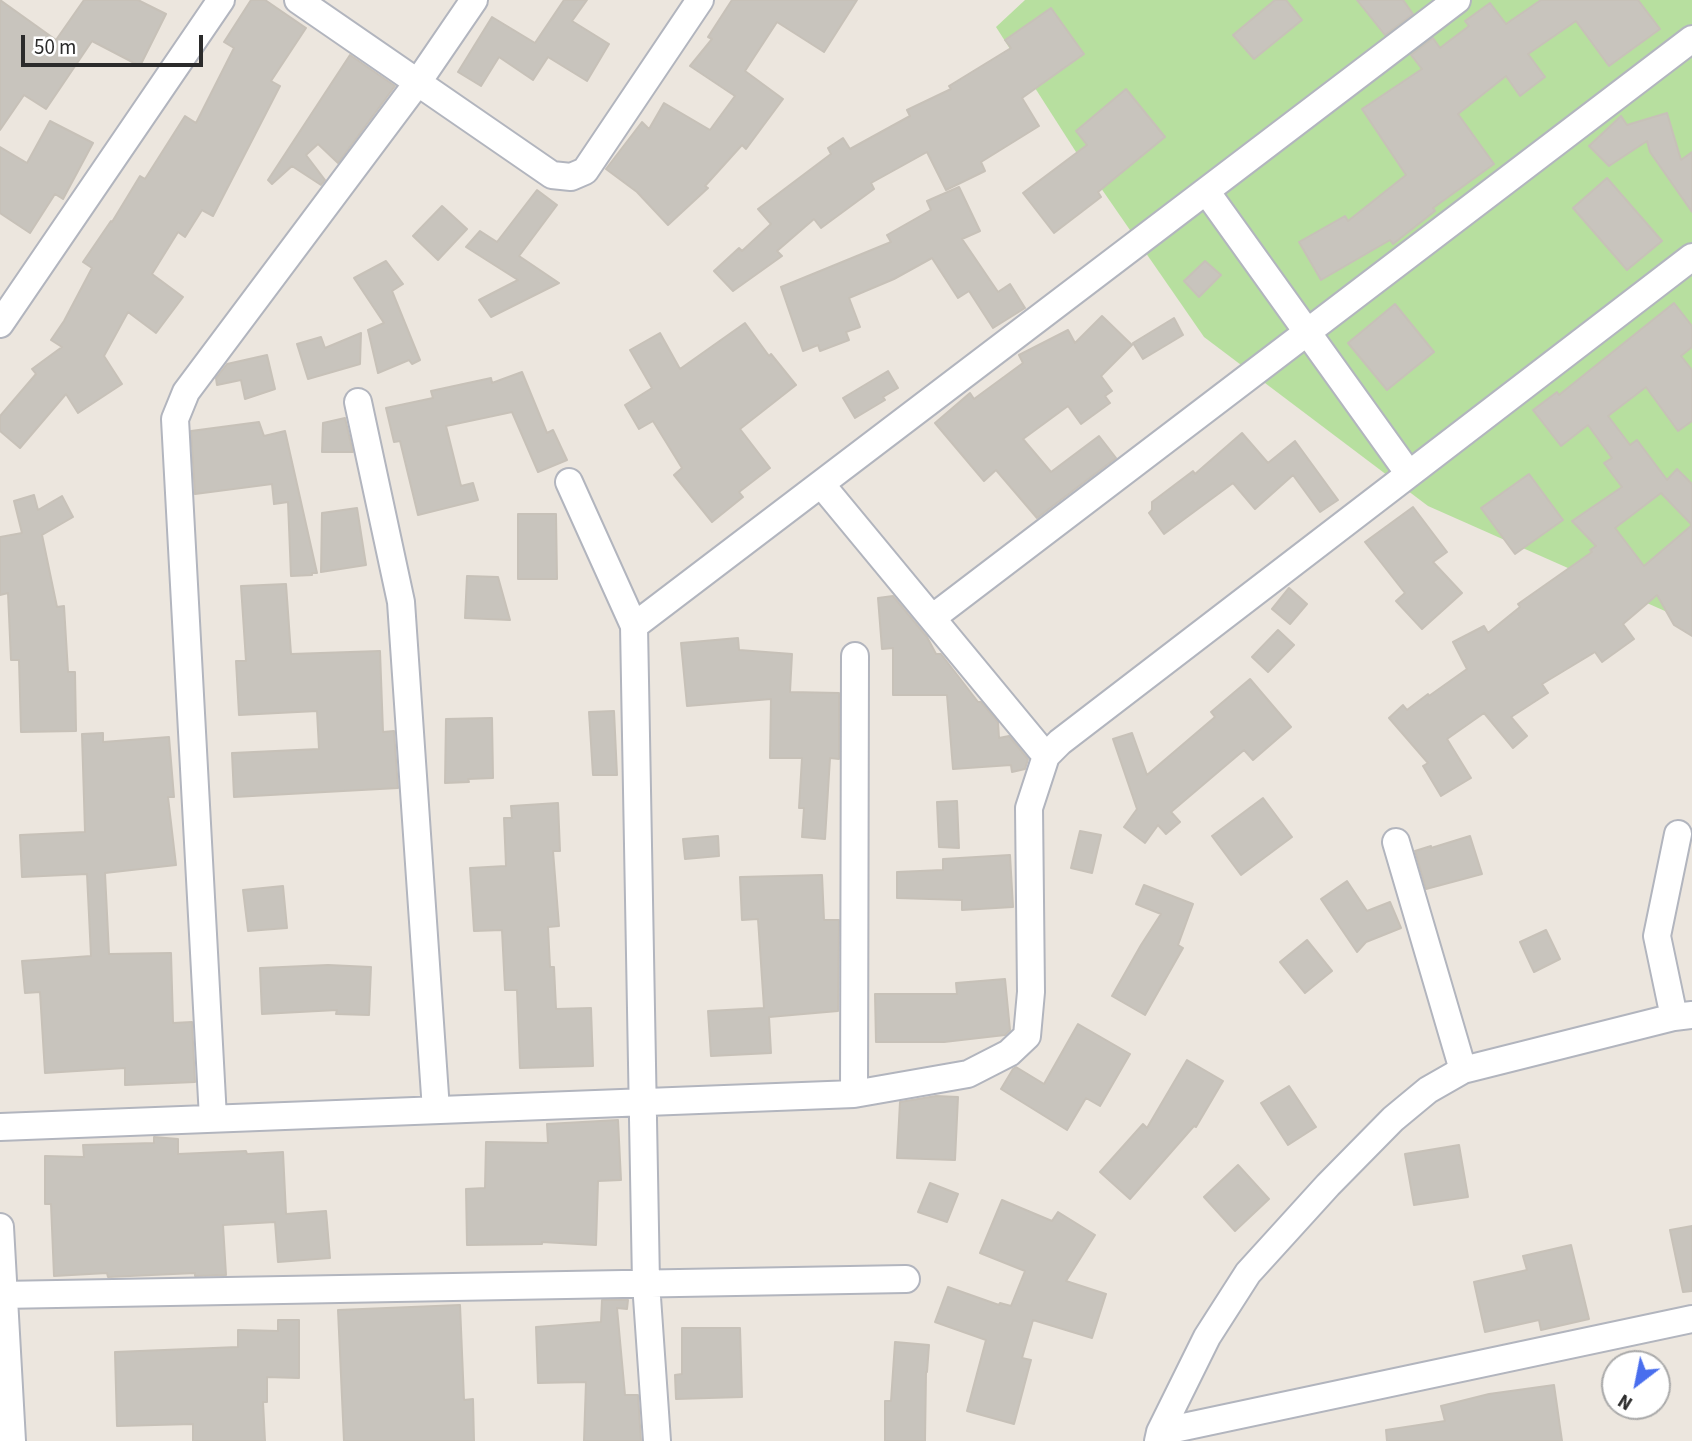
<!DOCTYPE html>
<html>
<head>
<meta charset="utf-8">
<style>
	body { margin:0 }
	#map { position:relative; width:1692px; height:1441px; overflow:hidden; background:#ece6de; font-family:"Source Sans 3",sans-serif }
	canvas { display:block }
	.north { position:absolute; left:1601px; top:1350px; width:70px; height:70px; box-sizing:border-box; background:#fff; border:2px solid #aaa; border-radius:50%; rotate:212deg; font-size:19px; font-weight:700; line-height:28px; text-align:center; color:#2b2b2b }
	.north::after { content:''; display:block; margin:auto; width:24px; height:32px; background:#496eee; clip-path:polygon(50% 0,100% 100%,50% 72%,0 100%) }
	.scale { position:absolute; left:21px; top:35px; width:182px; height:32px; box-sizing:border-box; border:4px solid #2b2b2b; border-top:0; padding-left:9px; font-size:21px; line-height:24px; white-space:nowrap; color:#2b2b2b; -webkit-text-stroke:5px #fff; paint-order:stroke }
</style>
</head>
<body>
<div id="map">
<canvas width="1692" height="1441"></canvas>
<div class="north">N</div>
<div class="scale">50 m</div>
</div>
<script>
const ctx = document.querySelector('canvas').getContext('2d');
ctx.lineJoin = 'round';
function fill(path, color) {
  ctx.fillStyle = color;
  ctx.fill(path, 'evenodd');
}
function strokePath(path, color, width, dash) {
  ctx.strokeStyle = color;
  ctx.lineWidth = width;
  ctx.lineCap = dash ? 'butt' : 'round';
  ctx.setLineDash(dash || []);
  ctx.stroke(path);
}
fill(new Path2D(`
	M1025,0H1692V623L1428,506L1204,337L1076,152L996,27Z`), '#b7df9f');
const building = new Path2D(`
	M0,0L56,40L84,0H138L166,14L140,66L92,41L46,109L24,95L0,130Z
	M251,0H265L306,28L271,81L280,86L213,216L202,210L185,237L178,232L152,274L183,297L156,333L128,312L104,356L122,384L78,413L66,394L20,448L0,431V416L36,374L32,369L62,347L51,340L64,321L92,268L83,262L111,221L112,222L140,176L145,179L185,116L196,123L234,48L224,42Z
	M564,0H587L572,21L609,44L587,81L548,57L533,80L499,57L481,86L458,72L492,17L535,43Z
	M732,0H857L824,52L777,22L745,71L783,99L746,149L742,145L705,186L708,188L668,225L637,192L606,169L642,122L649,129L664,103L710,130L735,96L690,66L712,39L708,37Z
	M1275,0H1286L1302,20L1254,59L1233,35Z
	M1357,0H1403L1413,14L1385,35Z
	M1541,0H1638L1660,29L1609,66L1576,21L1528,54L1545,77L1520,96L1506,76L1458,114L1494,164L1433,208L1435,211L1393,244L1390,240L1321,280L1299,242L1345,216L1348,221L1406,175L1362,109L1422,69L1411,55L1433,38L1440,48L1469,26L1465,21L1490,3L1506,24Z
	M1051,8L1084,54L1022,98L1039,126L981,162L985,171L946,190L927,152L871,183L874,189L821,228L814,219L777,251L782,256L733,291L714,271L739,248L742,251L771,224L758,209L831,154L828,148L843,138L850,149L910,116L907,110L951,89L949,86L1011,48L1005,40Z
	M350,55L395,86L338,163L318,144L306,155L325,180L321,185L292,166L272,184L268,180Z
	M1126,89L1165,137L1098,192L1101,197L1054,233L1023,193L1087,145L1076,131Z
	M1667,113L1681,160L1692,152V212L1650,152L1647,141L1609,166L1589,146L1621,116L1627,125Z
	M50,121L93,143L63,199L55,194L30,233L0,213V147L27,163Z
	M1607,178L1662,241L1627,270L1573,208Z
	M959,187L980,231L962,239L998,292L1010,284L1025,308L993,328L969,291L958,298L932,258L894,279L849,298L860,327L846,332L849,340L820,351L818,345L803,351L781,287L891,242L887,235L931,210L927,201Z
	M537,190L557,205L519,256L559,283L491,317L479,300L518,280L466,247L480,231L497,242Z
	M442,206L467,229L438,260L413,236Z
	M386,261L403,284L392,291L420,360L412,364L409,360L378,373L368,330L384,323L354,278Z
	M1205,261L1221,275L1199,297L1184,281Z
	M1674,303L1692,326V347L1681,356L1692,370V421L1678,431L1646,387L1608,416L1630,445L1637,440L1667,480L1677,469L1692,484V525L1661,493L1615,528L1644,566L1692,525V636L1674,625L1657,595L1623,624L1634,639L1602,662L1595,652L1542,684L1548,693L1511,717L1527,736L1513,748L1484,713L1447,739L1471,778L1441,796L1423,766L1428,763L1389,718L1403,705L1407,710L1428,694L1429,696L1467,669L1453,642L1484,626L1488,633L1520,607L1518,604L1592,552L1590,550L1596,546L1572,521L1622,487L1604,463L1612,458L1588,425L1561,446L1533,410L1557,392L1559,395Z
	M1395,304L1434,352L1387,390L1348,343Z
	M1102,316L1132,345L1101,376L1112,391L1105,396L1110,403L1081,424L1068,406L1023,439L1051,472L1099,436L1116,458L1037,518L996,470L984,481L935,423L970,393L974,399L1023,363L1019,355L1068,330L1075,343Z
	M1174,318L1183,335L1143,359L1133,343Z
	M745,323L769,356L771,354L796,385L740,429L770,468L739,492L743,497L712,522L674,475L682,468L653,421L639,429L625,405L652,388L630,350L660,333L680,369Z
	M361,333L360,364L308,379L297,344L321,337L325,348Z
	M267,355L275,389L245,399L241,380L217,385L216,378L227,364Z
	M888,371L898,388L883,397L885,400L855,418L843,398Z
	M522,372L547,433L553,430L567,460L538,472L512,412L446,426L461,486L473,483L478,500L418,515L400,441L394,442L386,408L433,398L431,391L491,378L492,383Z
	M345,418L353,452H322L323,423Z
	M259,422L264,436L285,431L317,573H312V575L291,576L288,502L274,504L272,484L195,494L191,431Z
	M1242,433L1268,463L1295,441L1338,500L1320,512L1293,475L1255,509L1233,483L1164,534L1149,513L1152,510V502L1193,471L1195,474Z
	M1529,474L1563,520L1515,554L1481,508Z
	M34,495L38,510L62,496L73,517L42,535L57,607L64,606L68,672H75L76,731L21,732L19,660H11L8,593L0,595V537L22,533L14,501Z
	M1413,507L1447,552L1433,562L1462,593L1422,629L1396,601L1405,593L1365,542Z
	M357,508L366,565L321,572L322,513Z
	M518,514H556L557,579H518Z
	M467,576L498,577L510,620L465,618Z
	M286,584L291,654L380,651L383,732L394,731L398,788L234,797L232,753L319,749L317,711L239,715L236,661H246L241,586Z
	M1289,588L1307,604L1290,624L1272,609Z
	M893,596L927,637L936,654H941L978,702H981L998,722L999,738L1009,736L1028,759L1025,769L1012,772L1011,765L953,769L947,695H893V648L882,649L878,598Z
	M1278,630L1294,645L1268,672L1252,657Z
	M738,638L739,650L792,654L790,692L839,693V759L830,758L825,839L802,837L804,808H799L802,758H770L771,699L687,706L681,643Z
	M1250,679L1291,727L1253,760L1244,750L1171,812L1180,822L1166,834L1158,825L1145,843L1124,827L1137,809L1113,739L1132,733L1147,775L1215,717L1211,712Z
	M614,711L617,775H593L589,712Z
	M492,718L493,778L468,779L469,782L445,783L446,719Z
	M103,733V742L169,737L174,797H168L176,865L105,873L109,954L171,953L173,1023L192,1022L195,1082L125,1085V1068L45,1073L40,992L25,993L22,961L91,956L87,874L22,877L20,835L85,832L82,734Z
	M1263,798L1292,837L1241,875L1212,836Z
	M957,801L959,848L939,847L937,802Z
	M558,803L560,851H553L559,926L548,927L550,967H554L556,1009L591,1008L593,1066L520,1068L517,990H505L502,930L474,931L470,868L506,866L504,818H512L511,806Z
	M1080,831L1101,835L1092,873L1071,868Z
	M718,836L719,856L685,859L683,839Z
	M1470,836L1482,874L1426,889L1415,851L1431,846V848Z
	M1010,855L1013,907L962,910V900L897,898V872L943,870V859Z
	M822,875L824,920H839L838,1011L769,1017L771,1053L711,1056L708,1011L764,1008L758,919L742,920L740,877Z
	M1347,881L1367,911L1390,902L1401,928L1366,942L1357,952L1321,899Z
	M1144,885L1193,904L1178,945L1183,948L1145,1015L1112,996L1141,945L1161,914L1136,904Z
	M283,886L287,928L248,931L243,890Z
	M1546,930L1560,959L1534,972L1520,942Z
	M1307,940L1332,971L1305,993L1280,962Z
	M328,965L371,967L369,1015L336,1014L337,1010L262,1014L260,968Z
	M1005,979L1010,1030L1005,1035L944,1042H876L875,994H957L956,983Z
	M1078,1024L1130,1054L1100,1106L1086,1098L1067,1130L1001,1089L1013,1069L1016,1067L1044,1084Z
	M1187,1060L1223,1081L1196,1127L1194,1126L1130,1199L1100,1172L1143,1124L1147,1128Z
	M1289,1086L1316,1127L1288,1145L1261,1103Z
	M936,1096L958,1097L955,1160L897,1158L900,1102Z
	M618,1120L621,1180L598,1181L596,1245L542,1242V1244L467,1245L466,1189L485,1188L486,1142L548,1143L547,1124Z
	M154,1137L178,1139V1154L246,1151L247,1154L283,1152L286,1214L326,1211L330,1258L278,1262L275,1222L223,1225L226,1275L195,1276V1273L108,1277L107,1273L54,1276L51,1204H45V1156L84,1157L83,1145L154,1143Z
	M1459,1145L1468,1197L1414,1205L1405,1154Z
	M1238,1165L1269,1199L1235,1231L1204,1197Z
	M930,1183L958,1194L947,1222L918,1212Z
	M1002,1200L1052,1221L1058,1212L1095,1235L1066,1281L1106,1294L1092,1338L1033,1320L1022,1358L1031,1360L1014,1424L967,1411L986,1340L935,1322L948,1287L999,1305L1000,1303L1011,1306L1025,1271L980,1253Z
	M1692,1226V1291L1683,1292L1670,1230Z
	M1571,1245L1589,1319L1541,1330L1539,1320L1485,1332L1474,1282L1527,1270L1523,1256Z
	M602,1300H628L627,1309L617,1308L625,1395H638L641,1441H584L586,1382L538,1383L536,1327L601,1322Z
	M460,1305L464,1400L473,1399L474,1441H344L338,1310Z
	M278,1320H299V1378L267,1377V1402H263L265,1441H193V1424L117,1426L115,1352L238,1347V1330L278,1331Z
	M682,1328H740L742,1397L676,1399L675,1375L682,1374Z
	M895,1342L929,1345L927,1372H926L925,1441H885V1401H891Z
	M1554,1385L1562,1441H1387L1386,1430L1445,1421L1441,1406L1489,1394Z`);
fill(building, '#c8c4bd');
strokePath(building, '#c7c1b8', 2);
const street = new Path2D(`
	M298,0L552,175L571,177L585,171L700,0
	M1206,191L1409,474
	M0,324L221,0
	M358,402L401,602L436,1110
	M569,482L634,626L646,1283L657,1441
	M821,484L1046,756
	M932,618L1692,39
	M634,626L1457,0
	M1396,842L1463,1070
	M1674,1017L1657,936L1678,834
	M854,1094L855,656
	M213,1118L175,419L186,392L418,82L474,0
	M0,1127L854,1094L968,1074L1009,1053L1027,1036L1031,992L1029,808L1046,756L1060,742L1692,257
	M0,1227L12,1441
	M0,1295L906,1279
	M1160,1432L1692,1319
	M1158,1441L1160,1432L1207,1337L1248,1273L1328,1185L1393,1119L1428,1090L1463,1070L1674,1017L1692,1015`);
strokePath(street, '#b2b5be', 30);
strokePath(street, '#fff', 26);
</script>
</body>
</html>
